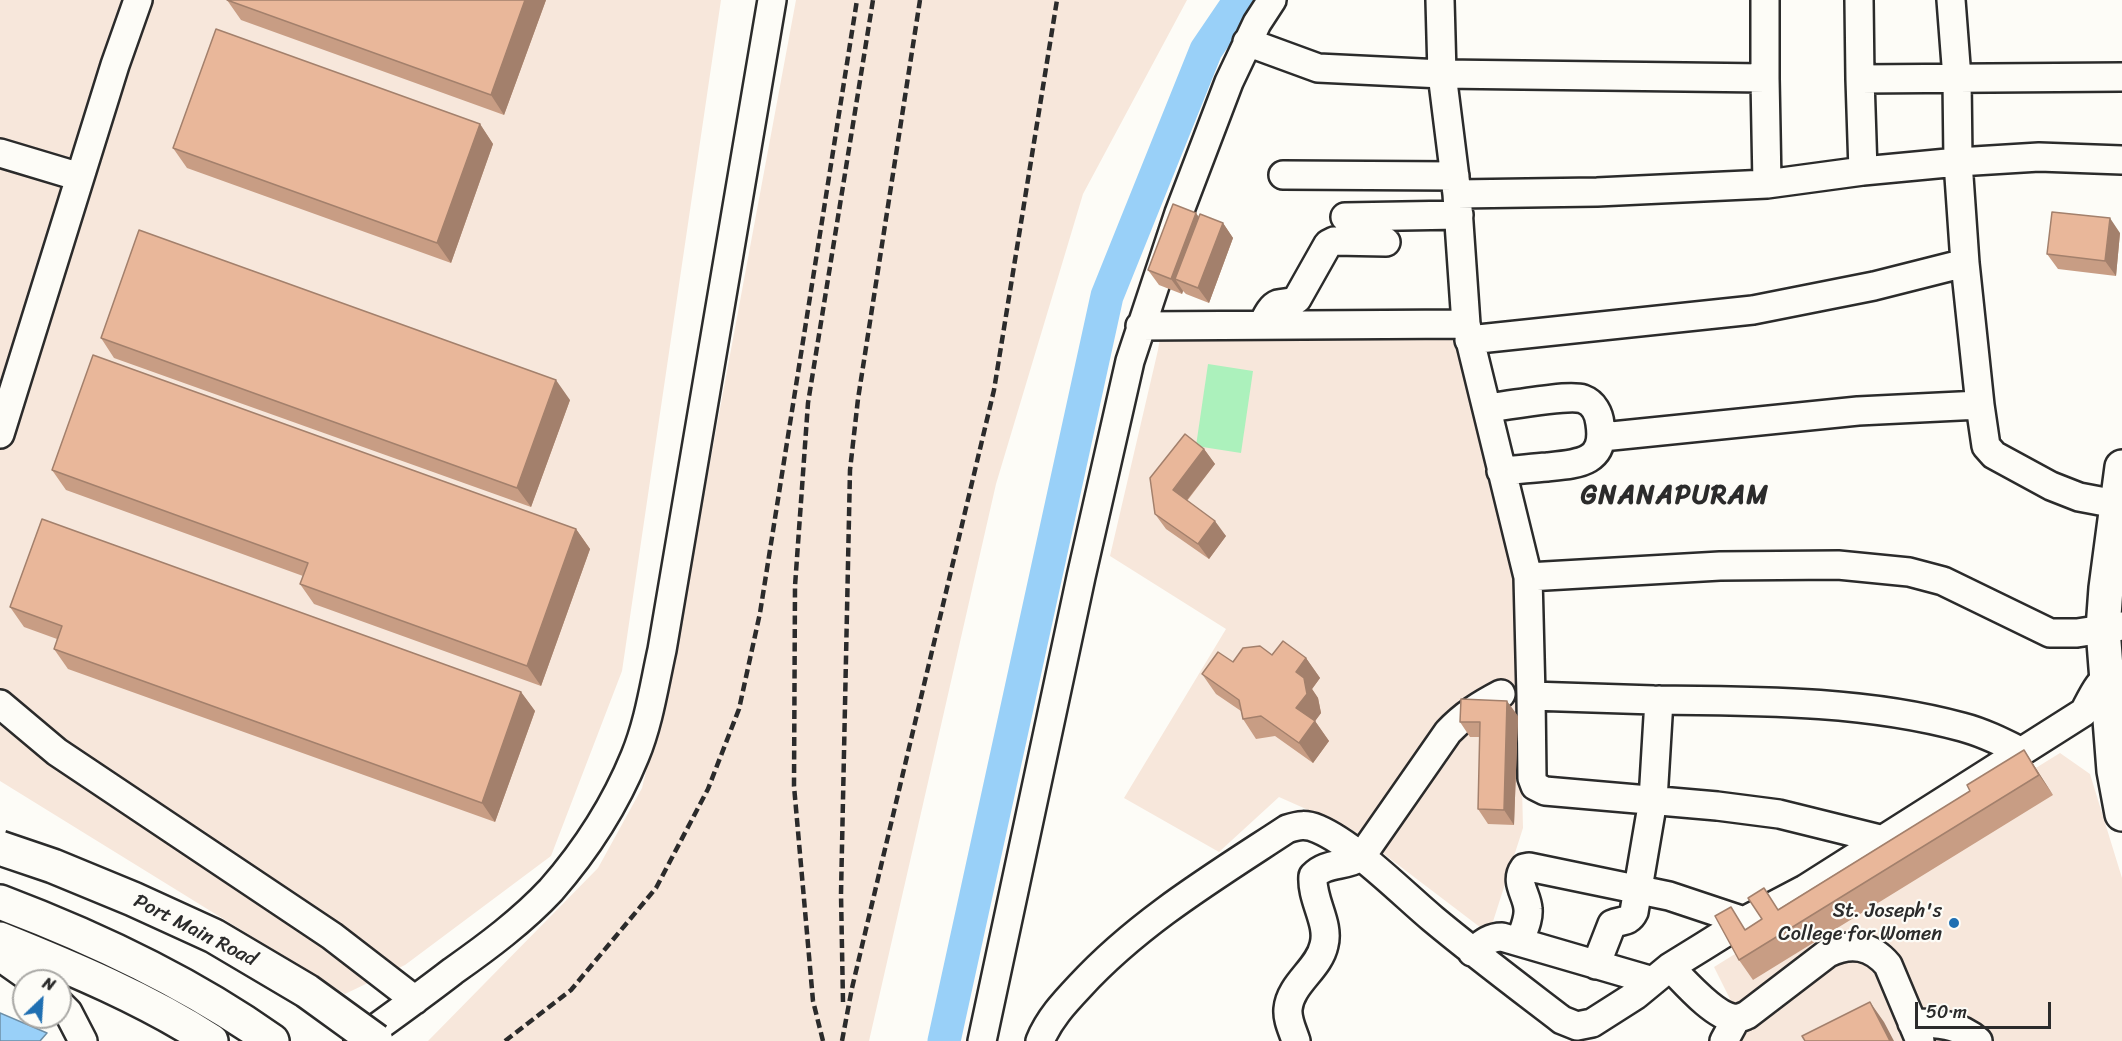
<!DOCTYPE html>
<html>
<head>
<meta charset="utf-8">
<style>
	body { margin:0 }
	#map { position:relative; width:2122px; height:1041px; overflow:hidden; background:#fdfcf7; font-family:Sriracha,sans-serif }
	canvas { display:block }
	.north { position:absolute; left:12px; top:969px; width:60px; height:60px; box-sizing:border-box; background:#fdfcf7; border:2px solid #a9a8a5; border-radius:50%; rotate:25deg; font-size:16px; font-weight:700; line-height:24px; text-align:center; color:#2b2b2b }
	.north::after { content:''; display:block; margin:auto; width:21px; height:27px; background:#1f6fb2; clip-path:polygon(50% 0,100% 100%,50% 72%,0 100%) }
	.scale { position:absolute; left:1915px; top:1002px; width:136px; height:27px; box-sizing:border-box; border:3px solid #2b2b2b; border-top:0; padding-left:8px; font-size:18px; line-height:21px; white-space:nowrap; color:#2b2b2b; -webkit-text-stroke:4px #fdfcf7; paint-order:stroke }
</style>
</head>
<body>
<div id="map">
<canvas width="2122" height="1041"></canvas>
<div class="north">N</div>
<div class="scale">50 m</div>
</div>
<script>
const ctx = document.querySelector('canvas').getContext('2d');
ctx.lineJoin = 'round';
function fill(path, color) {
  ctx.fillStyle = color;
  ctx.fill(path, 'evenodd');
}
function strokePath(path, color, width, dash) {
  ctx.strokeStyle = color;
  ctx.lineWidth = width;
  ctx.lineCap = dash ? 'butt' : 'round';
  ctx.setLineDash(dash || []);
  ctx.stroke(path);
}
function write(font, color, halo, rows, align = 'center') {
  ctx.font = font + ' Sriracha,sans-serif';
  ctx.lineWidth = 4.5;
  ctx.setLineDash([]);
  ctx.textBaseline = 'middle';
  ctx.strokeStyle = halo;
  ctx.fillStyle = color;
  for (const [text, x, y, turn = 0] of rows) {
    ctx.save();
    ctx.translate(x, y);
    ctx.rotate((+turn || 0) * Math.PI / 180);
    ctx.textAlign = isNaN(turn) ? turn : align;
    if (halo) ctx.strokeText(text, 0, 0);
    ctx.fillText(text, 0, 0);
    ctx.restore();
  }
}
fill(new Path2D(`
	M0,0H721L622,671L551,856L405,965L345,994L0,781Z
	M796,0H1187L1083,194L996,484L869,1041H428L598,868L642,788L674,656Z
	M1161,331L1456,332L1517,578L1523,828L1489,934L1351,829L1279,797L1219,852L1124,798L1226,629L1110,556L1158,350Z
	M2060,753L2090,774L2122,878V1041H1710L1731,1001L1714,967Z`), '#f7e7db');
fill(new Path2D(`
	M1208,364L1253,371L1241,453L1196,446Z`), '#acf1bc');
const water = new Path2D(`
	M0,1013L47,1033L40,1041H0Z`);
fill(water, '#99d0f8');
strokePath(water, '#6d8ea6', 1.5);
strokePath(new Path2D(`
	M944,1041L1107,296L1206,50L1240,0`), '#99d0f8', 33);
const minor = new Path2D(`
	M1440,0L1442,74L1457,194L1466,324L1528,577L1720,566L1838,565L1909,572L1943,581L2050,633H2077L2122,626
	M1859,0L1860,79L2122,77
	M1951,0L1957,78L1958,162L2039,157L2122,160
	M1247,42L1318,68L1442,74L1765,78V0
	M0,153L80,177
	M1283,175L1455,176
	M1767,184L1863,171
	M1457,194L1597,192L1767,184L1765,78
	M1345,217L1459,215
	M1262,325C1266,318 1270,307 1278,304C1285,302 1290,304 1297,299L1328,244L1334,241L1386,242
	M1140,326L1466,324
	M1469,340L1753,310L1874,286L1965,263
	M1980,405L1986,446L1994,455L2051,486L2079,497L2116,504
	M1487,408C1506,406 1568,394 1583,399C1594,403 1599,414 1600,424C1606,463 1578,464 1547,467C1532,468 1517,470 1501,471
	M0,434L115,65L138,0
	M1602,437L1858,411L1980,405L1965,263L1958,162L1863,171L1860,79
	M1528,577L1531,696C1572,697 1613,699 1654,700C1756,701 1863,700 1962,727C1982,732 2002,742 2020,751
	M1531,696L1532,778L1535,786L1545,791L1717,806L1779,814L1884,840
	M0,704L57,752L332,936L415,1000
	M1520,941C1523,931 1529,920 1528,909C1527,894 1514,882 1524,868L1529,867L1669,896L1744,921
	M1472,952C1482,944 1489,937 1502,937L1653,981
	M0,957L34,981
	M1596,965L1612,924C1621,920 1629,923 1634,912L1653,800L1659,700
	M1670,967C1685,982 1713,1015 1733,1018C1738,1019 1742,1017 1747,1015L1828,953C1851,942 1871,945 1888,965L1920,1041
	M60,1004L68,1012L83,1041
	M1912,1023C1937,1023 1959,1024 1978,1041
	M358,1041C390,1018 422,995 453,971C487,947 522,921 551,890C586,850 615,805 635,756C649,722 654,686 662,650L772,0
	M982,1041L1081,577L1130,361L1179,213L1229,82L1257,23L1272,0
	M1040,1041C1049,1019 1064,1003 1080,986C1139,922 1214,877 1287,829C1299,825 1306,824 1318,829C1355,845 1401,892 1433,919C1475,954 1519,987 1562,1020L1577,1026L1592,1023L1636,995L1670,967L1704,946L1744,921L1805,889L2084,712C2092,697 2099,679 2115,672
	M1296,1041C1293,1031 1287,1020 1288,1009C1290,984 1319,969 1324,945C1330,923 1311,900 1313,876C1326,862 1345,867 1361,857L1448,732C1464,715 1480,705 1501,694
	M1724,1041L1736,1019`);
const major = new Path2D(`
	M2122,467L2106,588L2103,629L2114,771L2122,814
	M0,902C95,938 189,982 272,1041
	M0,939C72,968 146,999 211,1041`);
strokePath(minor, '#2b2b2b', 32);
strokePath(major, '#2b2b2b', 38);
strokePath(minor, '#fdfcf7', 27);
strokePath(major, '#fdfcf7', 33);
strokePath(new Path2D(`
	M843,1002L841,894L850,470L858,399L920,0
	M505,1041L571,990L656,888L708,789L739,709L760,613L857,0
	M823,1041L813,1001L794,786L795,586L808,403L873,0
	M842,1041L852,988L994,390L1057,0`), '#2b2b2b', 4.5, [9, 4.5]);
const majorBridge = new Path2D(`
	M0,848L53,866L133,899L214,936L307,991L376,1041`);
strokePath(majorBridge, '#2b2b2b', 38, []);
strokePath(majorBridge, '#fdfcf7', 33);
fill(new Path2D(`
	M227,0H546L504,115L241,20Z
	M480,124L493,144L451,263L187,168L173,148Z
	M1199,217L1223,223L1233,238L1209,303L1186,294L1183,291L1182,294L1159,285L1148,270Z
	M2120,233L2116,276L2058,269L2047,254Z
	M101,338L570,400L531,507L114,358Z
	M1204,449L1215,464L1187,501L1226,536L1209,559L1166,529L1155,514Z
	M52,470L576,529L590,549L541,686L314,604L300,584L303,576L66,490Z
	M10,607L521,692L535,711L495,822L68,669L54,649L57,639L24,627Z
	M1272,655L1306,658L1320,678L1312,689L1318,698L1321,713L1315,721L1329,741L1313,763L1275,736L1256,739L1243,719L1241,711L1216,694L1202,674L1233,662Z
	M1518,716L1514,825L1488,824L1478,809L1480,737H1470L1460,722Z
	M2024,750L2053,795L1753,980L1739,960L1746,929L1970,791Z`), '#c89d84');
fill(new Path2D(`
	M525,0H546L504,115L491,95Z
	M480,124L493,144L451,263L437,243Z
	M1196,213L1207,228L1175,279L1183,291L1182,294L1171,279Z
	M2110,218L2120,233L2116,276L2105,261Z
	M1223,223L1233,238L1209,303L1198,288Z
	M556,380L570,400L531,507L517,488Z
	M1204,449L1215,464L1183,505L1173,490Z
	M1215,521L1226,536L1209,559L1198,544Z
	M576,529L590,549L541,686L527,666Z
	M1306,658L1320,678L1312,689L1318,698L1321,713L1310,728L1296,708V672Z
	M521,692L535,711L495,822L482,803Z
	M1507,701L1518,716L1514,825L1504,810Z
	M1315,721L1329,741L1313,763L1299,743Z
	M2024,750L2037,770L2053,795L2039,775Z
	M1870,1002L1884,1022L1894,1041H1890Z`), '#a3806c');
const building = new Path2D(`
	M227,0H525L491,95Z
	M216,29L480,124L437,243L173,148Z
	M1173,204L1196,213L1171,279L1148,270Z
	M2052,212L2110,218L2105,261L2047,254Z
	M1200,214L1223,223L1198,288L1175,279Z
	M139,230L556,380L517,488L101,338Z
	M93,355L576,529L527,666L300,584L308,563L52,470Z
	M1185,434L1204,449L1173,490L1215,521L1198,544L1155,514L1150,478Z
	M42,519L521,692L482,803L54,649L62,626L10,607Z
	M1283,641L1306,658L1296,672L1304,678L1307,694L1296,708L1315,721L1299,743L1261,716L1243,719L1239,700L1202,674L1218,652L1233,662L1243,648L1260,646L1272,655Z
	M1461,699L1507,701L1504,810L1478,809L1480,722H1460Z
	M2024,750L2039,775L1739,960L1715,916L1731,907L1745,930L1762,919L1748,898L1764,888L1778,910L1970,791L1967,785Z
	M1870,1002L1890,1041H1805L1802,1036Z`);
fill(building, '#e9b79a');
strokePath(building, '#a3806c', 1.5);
for (const [x, y, r, color] of [
	[1954,923,6,"#1f6fb2"]
]) {
  const dot = new Path2D();
  dot.arc(x, y, r, 0, 2 * Math.PI);
  ctx.fillStyle = color;
  ctx.fill(dot);
  strokePath(dot, '#fdfcf7', 2);
}
write('20px', '#2b2b2b', '#fdfcf7', [
	["St. Joseph's",1942,912],
	["College for Women",1942,935]
], 'right');
write('20px', '#2b2b2b', '#fdfcf7', [
	["Port Main Road",195,931,27]
]);
ctx.letterSpacing = '1.5px';
write('bold 26px', '#2b2b2b', '#fdfcf7', [
	["GNANAPURAM",1675,496]
]);
ctx.letterSpacing = '0px';
</script>
</body>
</html>
